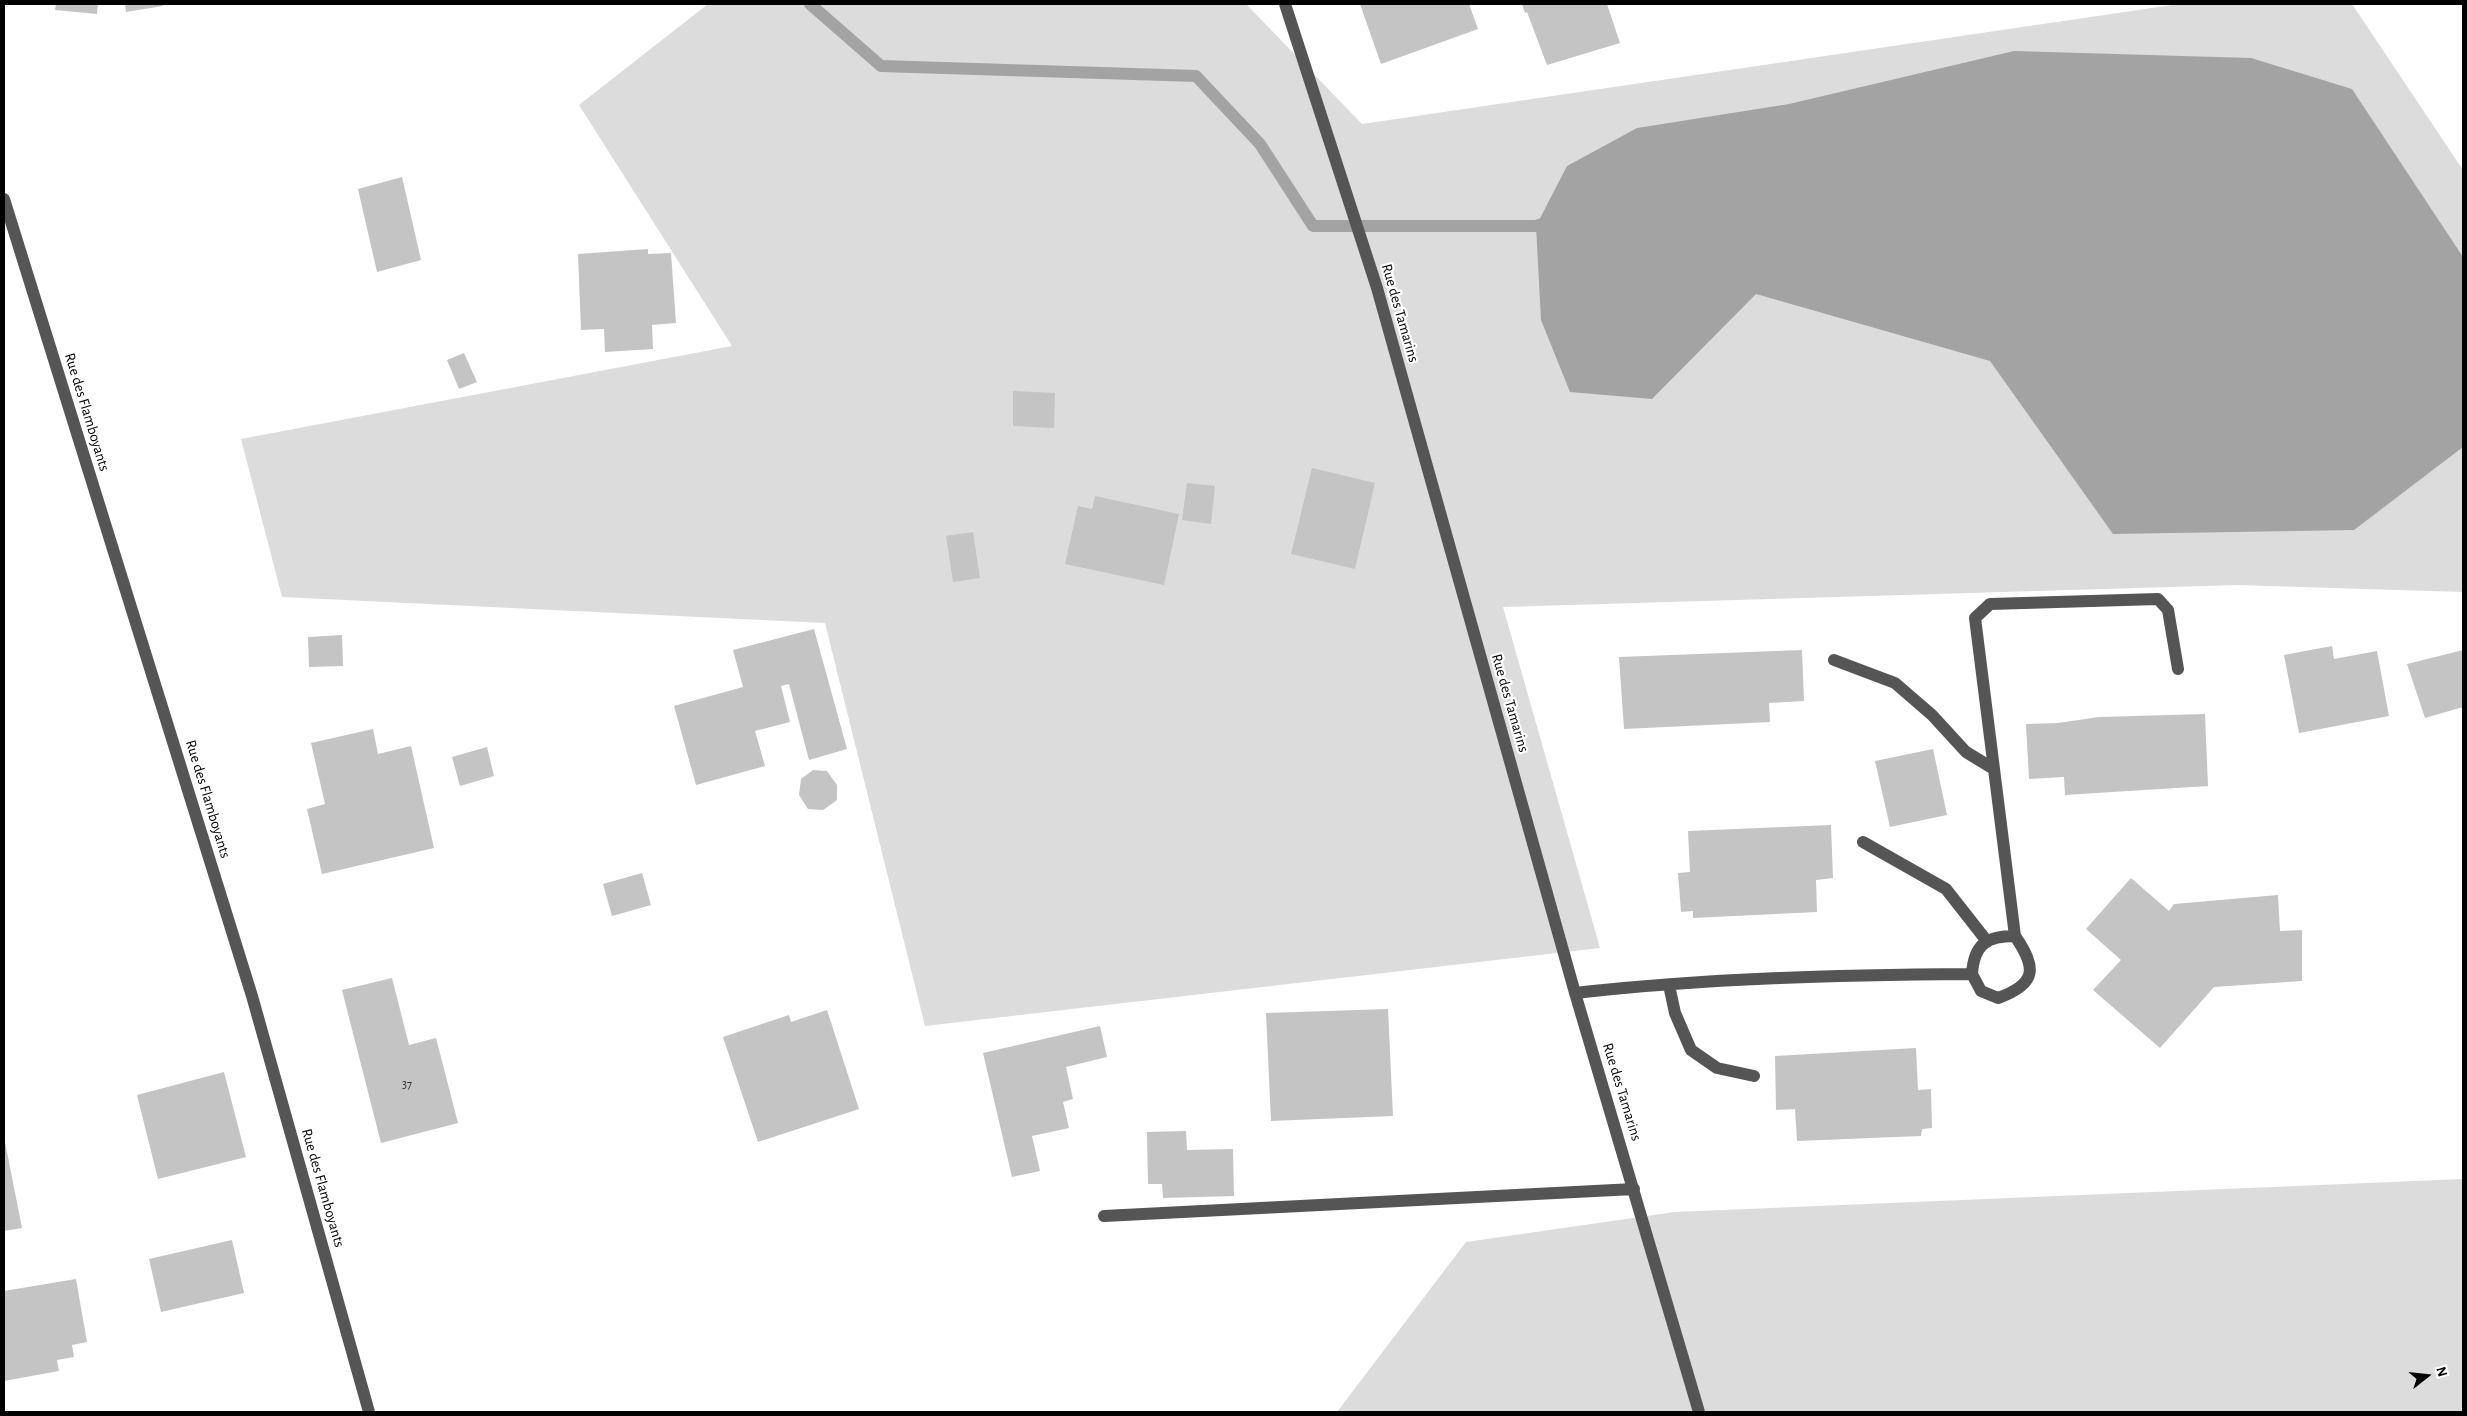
<!DOCTYPE html>
<html>
<head>
<meta charset="utf-8">
<style>
	body { margin:0 }
	#map { position:relative; width:2467px; height:1416px; overflow:hidden; background:#fff; font-family:"Alegreya Sans",sans-serif }
	canvas { display:block }
	.frame { position:absolute; inset:0; border:5px solid #000; pointer-events:none }
	.north { position:absolute; left:2402px; top:1351px; width:50px; height:50px; -webkit-text-stroke:4px #fff; paint-order:stroke; rotate:74deg; font-size:14px; font-weight:700; line-height:20px; text-align:center; color:#000 }
	.north::after { content:''; display:block; margin:auto; width:18px; height:22px; background:#000; clip-path:polygon(50% 0,100% 100%,50% 72%,0 100%) }
</style>
</head>
<body>
<div id="map">
<canvas width="2467" height="1416"></canvas>
<div class="frame"></div>
<div class="north">N</div>
</div>
<script>
const ctx = document.querySelector('canvas').getContext('2d');
ctx.lineJoin = 'round';
function fill(path, color) {
  ctx.fillStyle = color;
  ctx.fill(path, 'evenodd');
}
function strokePath(path, color, width, dash) {
  ctx.strokeStyle = color;
  ctx.lineWidth = width;
  ctx.lineCap = dash ? 'butt' : 'round';
  ctx.setLineDash(dash || []);
  ctx.stroke(path);
}
function write(font, color, halo, rows, align = 'center') {
  ctx.font = font + ' "Alegreya Sans",sans-serif';
  ctx.lineWidth = 4.5;
  ctx.setLineDash([]);
  ctx.textBaseline = 'middle';
  ctx.strokeStyle = halo;
  ctx.fillStyle = color;
  for (const [text, x, y, turn = 0] of rows) {
    ctx.save();
    ctx.translate(x, y);
    ctx.rotate((+turn || 0) * Math.PI / 180);
    ctx.textAlign = isNaN(turn) ? turn : align;
    if (halo) ctx.strokeText(text, 0, 0);
    ctx.fillText(text, 0, 0);
    ctx.restore();
  }
}
fill(new Path2D(`
	M708,4H1246L1362,124L2179,4H2352L2463,170V592L2237,585L1503,607L1600,948L925,1026L825,623L282,597L241,439L732,346L579,105Z
	M2463,1179V1412H1337L1466,1242L1675,1212Z`), '#dcdcdc');
fill(new Path2D(`
	M2014,51L2251,58L2352,89L2463,257V447L2354,530L2113,534L1990,361L1756,294L1652,399L1570,392L1541,320L1536,226L1567,166L1637,128L1789,104Z`), '#a3a3a3');
strokePath(new Path2D(`
	M810,4L881,66L1196,76L1260,144L1313,226H1536L1551,221`), '#a3a3a3', 12);
fill(new Path2D(`
	M56,4H98L97,14L55,10Z
	M125,4H162L163,6L126,12Z
	M1360,4H1469L1478,29L1381,64Z
	M1522,4H1607L1620,43L1547,65L1527,12L1525,13Z
	M402,177L421,260L377,272L358,189Z
	M648,249V254L671,253L676,323L652,325L653,349L605,352L604,329L581,330L578,254Z
	M464,353L477,382L459,389L447,360Z
	M1013,391L1055,393L1054,428L1013,426Z
	M1312,468L1375,483L1355,569L1291,554Z
	M1187,483L1215,486L1211,524L1182,520Z
	M1095,496L1179,514L1164,585L1065,564L1078,506L1092,509Z
	M973,532L980,578L953,582L946,536Z
	M814,629L847,749L809,760L789,684L781,686L790,722L755,731L765,766L696,785L674,706L743,687L733,650Z
	M342,635L343,666L309,667L308,637Z
	M2332,646L2334,659L2377,651L2389,716L2299,733L2284,655Z
	M1802,650L1804,701L1769,703L1770,722L1624,729L1619,657Z
	M2463,650V707L2425,718L2407,664Z
	M2205,714L2208,786L2065,795L2064,777L2029,779L2026,724L2058,723L2099,717Z
	M373,729L378,754L411,746L434,848L322,874L307,809L325,804L311,743Z
	M487,747L494,776L460,786L452,757Z
	M1933,749L1947,815L1890,827L1875,761Z
	M813,770L827,771L837,785V800L823,810L808,809L799,795L801,779Z
	M1831,825L1833,878L1816,880L1817,912L1693,918V911L1681,912L1678,873L1690,872L1688,831Z
	M642,873L651,905L612,916L603,884Z
	M2131,878L2169,911L2174,904L2278,895L2280,931L2302,930V981L2214,987L2160,1048L2093,990L2121,960L2086,929Z
	M392,978L409,1045L436,1038L458,1123L381,1143L342,990Z
	M1388,1009L1393,1116L1271,1121L1266,1013Z
	M827,1010L859,1109L758,1142L723,1037L789,1015L791,1022Z
	M1100,1026L1107,1057L1066,1067L1073,1099L1063,1102L1069,1128L1032,1136L1040,1171L1012,1177L983,1053Z
	M1916,1048L1918,1090L1931,1089L1932,1128L1922,1129L1921,1136L1797,1141L1795,1109L1776,1110L1775,1056Z
	M224,1072L246,1157L158,1179L137,1095Z
	M1186,1131L1187,1150L1233,1149L1234,1196L1163,1198L1162,1184H1148L1147,1132Z
	M4,1137L22,1228L4,1231Z
	M232,1240L244,1293L161,1312L149,1259Z
	M76,1279L87,1342L72,1345L74,1357L57,1360L59,1371L4,1381V1291Z`), '#c4c4c4');
strokePath(new Path2D(`
	M1285,4L1377,288L1575,993L1699,1412
	M4,199L252,996L369,1412
	M1834,660L1895,683L1932,715L1966,752L1994,769
	M1863,842L1946,889L1986,940
	M1972,974C1974,944 1987,936 2015,936
	M1669,985L1675,1013L1691,1050L1717,1068L1754,1076
	M1575,993C1707,978 1839,975 1972,974L1981,991L1998,998C2037,984 2037,968 2015,936L1975,618L1990,604L2158,599L2168,610L2178,669
	M1104,1216L1634,1189`), '#555', 12);
write('12px', '#313131', null, [
	["37",407,1084]
]);
write('15px', '#000', '#fff', [
	["Rue des Tamarins",1400,313,74],
	["Rue des Flamboyants",87,412,73],
	["Rue des Tamarins",1510,703,74],
	["Rue des Flamboyants",208,799,73],
	["Rue des Tamarins",1622,1092,73],
	["Rue des Flamboyants",323,1188,74]
]);
</script>
</body>
</html>
